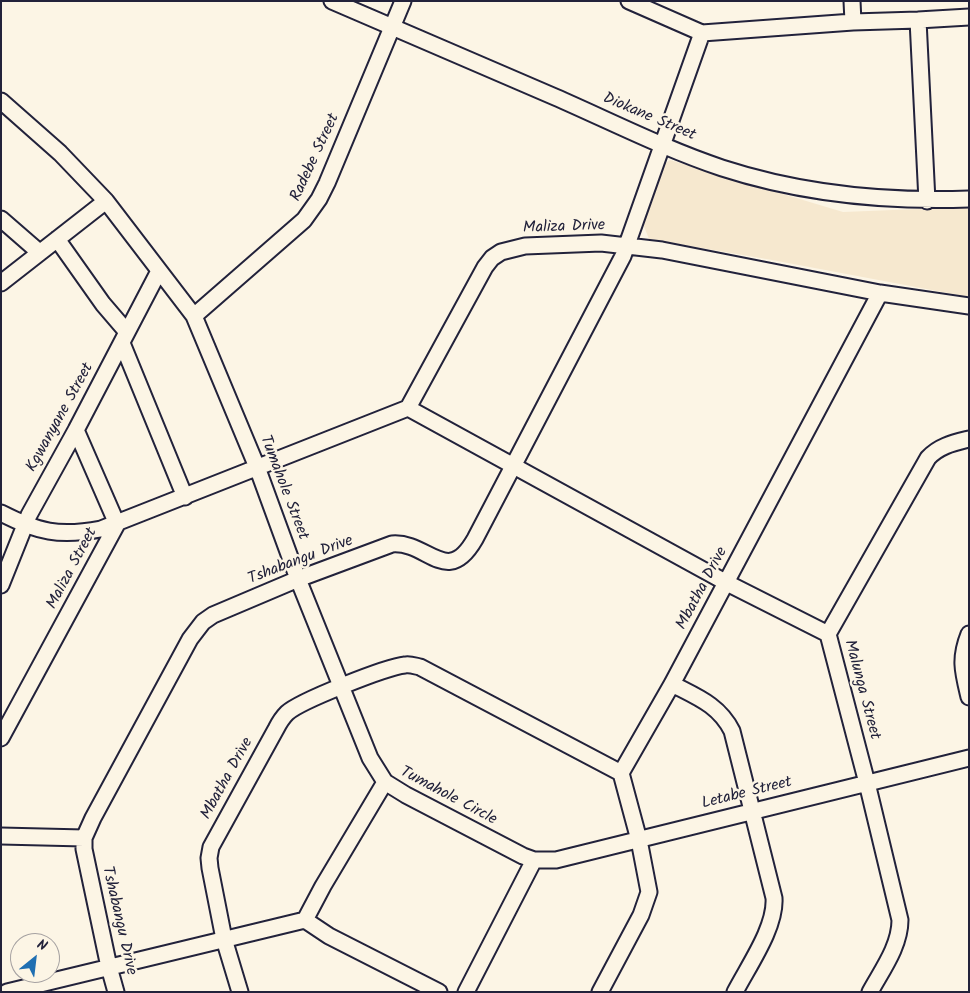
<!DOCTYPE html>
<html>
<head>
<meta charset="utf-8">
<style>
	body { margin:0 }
	#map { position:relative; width:970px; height:993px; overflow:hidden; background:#fcf5e5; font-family:Kalam,sans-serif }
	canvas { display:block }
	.frame { position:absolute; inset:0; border:2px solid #22223b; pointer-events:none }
	.north { position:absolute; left:10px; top:933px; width:50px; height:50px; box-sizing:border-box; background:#fcf5e5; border:1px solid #a5a1a1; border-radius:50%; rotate:29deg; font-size:14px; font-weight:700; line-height:20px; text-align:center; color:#22223b }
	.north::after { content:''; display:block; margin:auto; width:18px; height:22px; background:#1f6fb2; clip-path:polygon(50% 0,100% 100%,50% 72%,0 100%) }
</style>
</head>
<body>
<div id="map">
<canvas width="970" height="993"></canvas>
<div class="frame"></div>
<div class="north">N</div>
</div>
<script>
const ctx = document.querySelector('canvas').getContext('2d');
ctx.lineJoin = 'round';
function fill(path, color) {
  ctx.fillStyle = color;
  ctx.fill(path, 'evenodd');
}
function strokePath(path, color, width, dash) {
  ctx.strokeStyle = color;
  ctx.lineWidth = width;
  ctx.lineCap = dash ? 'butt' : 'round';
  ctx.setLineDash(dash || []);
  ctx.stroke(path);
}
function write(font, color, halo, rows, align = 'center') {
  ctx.font = font + ' Kalam,sans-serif';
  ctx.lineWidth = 5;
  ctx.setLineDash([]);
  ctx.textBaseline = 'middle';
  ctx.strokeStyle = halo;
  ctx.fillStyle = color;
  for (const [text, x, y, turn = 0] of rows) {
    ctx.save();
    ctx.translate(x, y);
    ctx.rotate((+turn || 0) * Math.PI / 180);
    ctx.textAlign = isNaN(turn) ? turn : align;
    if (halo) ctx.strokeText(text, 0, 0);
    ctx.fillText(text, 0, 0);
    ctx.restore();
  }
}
fill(new Path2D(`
	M670,160L843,212L969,207V297L772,260L649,239L643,224L650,202L658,169Z`), '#f6e8cf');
const minor = new Path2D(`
	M332,1C406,33 481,65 555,97C610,121 665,149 722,168C802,194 885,202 969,199
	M629,1L702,33L853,22L918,20L969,17
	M852,1L853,22
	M918,20L927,201
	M1,101L60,153L106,201L194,316L257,467L298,579L370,758L385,782L406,795L523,856L534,860H556L969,758
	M1,219L39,252
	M57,239L103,304L127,332
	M1,283L106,201
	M194,316L304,220L319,199L327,183L403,1
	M122,343L185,497
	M408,408L727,583L828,634
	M76,430L117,524
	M1,513C38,532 59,537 101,529L408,408L485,267L492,258L501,252L525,246L601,243L662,250L880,293L969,306
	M1,585L29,515L76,430L159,271
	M969,634C959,659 963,672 969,697
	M672,684C697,697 719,705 732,731L774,898C776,927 749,965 735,992
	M1,738L117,524
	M1,836L84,838
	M305,920L323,886L385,782
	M305,920L329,936L439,992
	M7,992L305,920
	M116,992L109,967L84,849V838L93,818L190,639L203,622L213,615L298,579L392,544C428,541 447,588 475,539L623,256L702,33
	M240,992L224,939L210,868L209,858L211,847L276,729C279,723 282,718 287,713C300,701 386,667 405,665C410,664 415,666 420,667L621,773
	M466,992L534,860
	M600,992L641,915L649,892L639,840L621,773L672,684L880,293
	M870,992C882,970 900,946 900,920L867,783L828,634L928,458C939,446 953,443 969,439`);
strokePath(minor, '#22223b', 19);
strokePath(minor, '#fcf5e5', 15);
write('16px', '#22223b', '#fcf5e5', [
	["Diokane Street",649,118,23],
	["Radebe Street",316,158,-65],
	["Maliza Drive",564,228,-2],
	["Kgwanyane Street",61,418,-61],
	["Tumahole Street",283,488,69],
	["Tshabangu Drive",301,561,-21],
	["Maliza Street",73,569,-62],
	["Mbatha Drive",703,589,-62],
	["Malunga Street",861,690,75],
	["Mbatha Drive",228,779,-61],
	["Letabe Street",747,794,-14],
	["Tumahole Circle",448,797,28],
	["Tshabangu Drive",118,921,77]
]);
</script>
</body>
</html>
